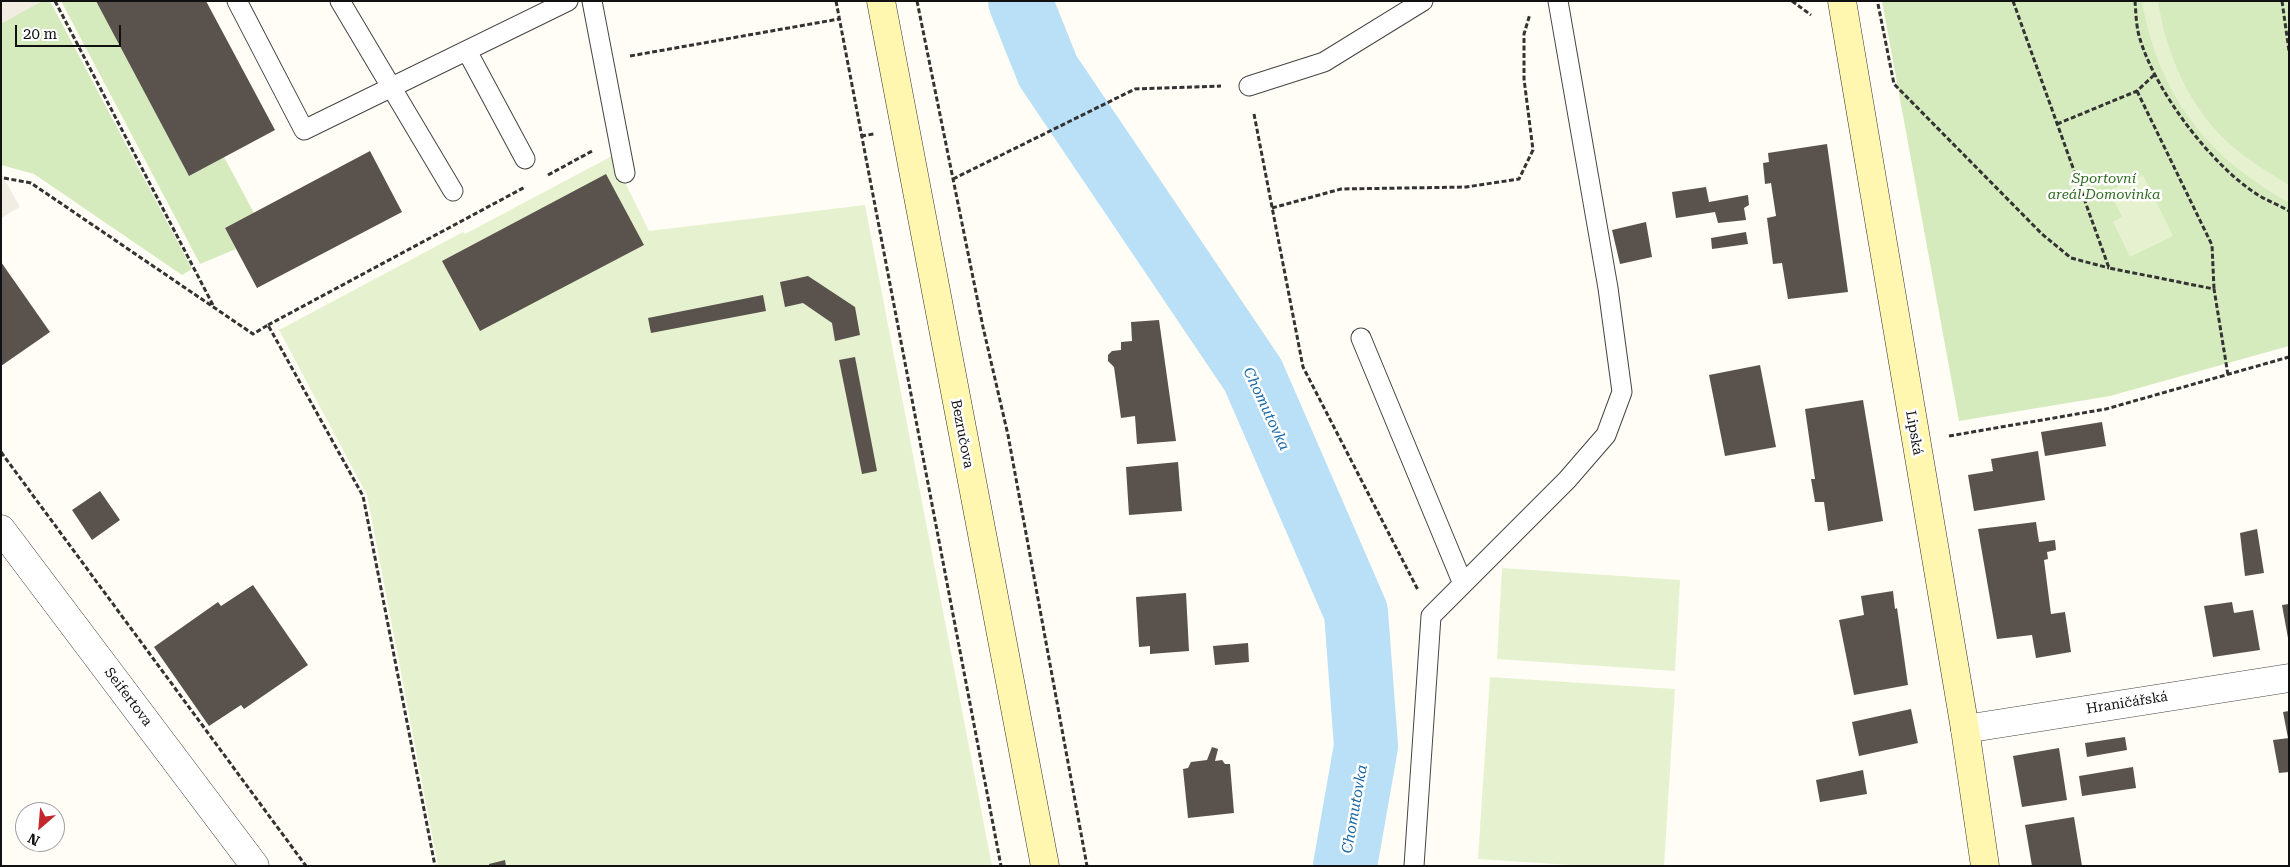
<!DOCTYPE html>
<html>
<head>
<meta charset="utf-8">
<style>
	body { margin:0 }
	#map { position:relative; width:2290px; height:867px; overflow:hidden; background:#fffdf5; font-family:"Roboto Serif",serif }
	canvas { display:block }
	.frame { position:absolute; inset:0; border:2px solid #111; pointer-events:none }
	.north { position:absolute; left:15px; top:802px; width:50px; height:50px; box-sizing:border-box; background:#fff; border:1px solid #a0a0a0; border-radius:50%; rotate:207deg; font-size:14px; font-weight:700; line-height:20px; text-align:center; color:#111 }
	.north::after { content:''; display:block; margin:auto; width:18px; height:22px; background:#c4262e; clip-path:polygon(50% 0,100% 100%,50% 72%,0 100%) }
	.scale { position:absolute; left:15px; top:25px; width:106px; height:22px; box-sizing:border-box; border:2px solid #111; border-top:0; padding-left:6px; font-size:15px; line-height:18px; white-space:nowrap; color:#111; -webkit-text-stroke:4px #fff; paint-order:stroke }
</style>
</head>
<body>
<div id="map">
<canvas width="2290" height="867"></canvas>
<div class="frame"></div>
<div class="north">N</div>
<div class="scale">20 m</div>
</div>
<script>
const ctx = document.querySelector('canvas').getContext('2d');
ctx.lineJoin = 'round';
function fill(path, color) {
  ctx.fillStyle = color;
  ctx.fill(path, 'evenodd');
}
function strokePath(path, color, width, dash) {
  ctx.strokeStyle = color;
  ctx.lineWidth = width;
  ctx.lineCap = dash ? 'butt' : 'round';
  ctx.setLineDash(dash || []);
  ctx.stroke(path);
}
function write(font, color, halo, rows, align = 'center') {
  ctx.font = font + ' "Roboto Serif",serif';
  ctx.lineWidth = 5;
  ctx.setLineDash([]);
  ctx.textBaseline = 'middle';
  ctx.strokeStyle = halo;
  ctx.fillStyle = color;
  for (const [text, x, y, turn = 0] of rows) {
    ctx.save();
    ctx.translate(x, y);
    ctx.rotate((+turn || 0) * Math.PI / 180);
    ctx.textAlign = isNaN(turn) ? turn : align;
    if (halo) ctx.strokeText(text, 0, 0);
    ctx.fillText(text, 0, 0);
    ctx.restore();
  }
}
fill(new Path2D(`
	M42,1H50L192,269L182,275L34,174L1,165V23Z
	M61,1H97L189,176L224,157L254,213L225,228L236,249L200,264Z
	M1882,1H2289V346L2110,396L1959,421Z`), '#d5ebbd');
fill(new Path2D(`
	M2142,1H2158C2166,54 2190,110 2232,146C2249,161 2270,173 2289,185V202C2277,197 2267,189 2256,182C2193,140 2154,76 2142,1Z
	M612,156L649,231L865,205L992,866H438L367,495L279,330L463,232L465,234Z
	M2143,175L2173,236L2130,257L2113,222L2122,217L2109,191Z
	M1502,568L1680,580L1675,671L1497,659Z
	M1490,677L1675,689L1664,866H1587L1478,859Z`), '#e6f2cf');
fill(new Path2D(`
	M1,1H42L1,24Z
	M1,173L20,207L1,218Z`), '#f1ede2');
strokePath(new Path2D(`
	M1020,1L1048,71L1253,375L1356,612L1366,746L1345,866`), '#b9e0f7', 64);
fill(new Path2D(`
	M96,1H206L275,130L189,176Z
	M1827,144L1848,292L1788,299L1782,263L1773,264L1767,218L1776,216L1771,183L1765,184L1763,163L1769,162L1768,153Z
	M370,151L402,212L257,288L225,228Z
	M606,174L644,245L480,331L442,261Z
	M1706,187L1709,202L1748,195L1749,205L1744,208L1746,220L1718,223L1715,212L1676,218L1672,192Z
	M1646,222L1652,257L1620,264L1612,230Z
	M1746,232L1748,244L1712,249L1711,238Z
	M1,262L50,332L1,366Z
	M808,276L855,307L860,335L835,341L832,323L803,303L785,307L780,282Z
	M763,295L766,311L651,333L648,318Z
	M1159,320L1176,441L1137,444L1135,416L1121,418L1114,367L1108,361V355L1112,351L1121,350V342L1132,341L1131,322Z
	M855,357L877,471L862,474L839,360Z
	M1760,365L1776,447L1725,456L1709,375Z
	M1863,400L1883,521L1828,531L1824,502H1815L1811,479H1815L1805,409Z
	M2102,422L2106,446L2045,456L2041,432Z
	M2038,451L2045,500L1974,511L1968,475L1993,471L1991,459Z
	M1178,462L1182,511L1129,515L1126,467Z
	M100,491L120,520L92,540L72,510Z
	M2036,522L2039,542L2055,540L2056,550L2047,552L2048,559L2044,560L2051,614L2065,612L2071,652L2036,658L2032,635L1997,639L1978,529Z
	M2257,529L2264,573L2245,576L2240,533Z
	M253,585L308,665L244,709L241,705L209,726L154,647L218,602L221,606Z
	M1893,591L1895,609L1897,608L1908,685L1854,695L1839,620L1864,615L1861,596Z
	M1186,593L1189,651L1150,654V646L1139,647L1136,597Z
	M2232,602L2234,613L2253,610L2260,650L2213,657L2204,606Z
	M2289,604V638H2288L2282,605Z
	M1248,643L1249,662L1215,665L1213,646Z
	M1911,709L1918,743L1859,756L1852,722Z
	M2289,711V738H2288L2283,712Z
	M2125,737L2127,750L2087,757L2085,743Z
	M2289,738V772L2279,773L2273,740Z
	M1212,747L1218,749L1215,761L1222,760L1225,764H1230L1234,813L1188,818L1183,769L1188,768L1191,762L1207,760Z
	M2059,748L2067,800L2022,807L2013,756Z
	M2133,767L2136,788L2082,796L2079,776Z
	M1863,770L1867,794L1820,802L1816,780Z
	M2074,817L2082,866H2032L2025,825Z
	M505,860L506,866H489V864Z`), '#5a524d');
const lane = new Path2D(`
	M237,1L304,130L568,1
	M340,1L453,191
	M592,1L625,173
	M467,51L525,159
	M1249,86L1324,62L1423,1
	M1361,338L1463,584
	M1414,866L1431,616L1567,480L1606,435L1622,392L1608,288L1558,1`);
const street = new Path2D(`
	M1,529L255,866
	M1965,729L2289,678`);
const secondary = new Path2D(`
	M881,1L1045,866
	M1842,1L1965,729L1985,866`);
strokePath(lane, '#444', 21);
strokePath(street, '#444', 29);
strokePath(secondary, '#333', 29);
strokePath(new Path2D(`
	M55,1L214,307
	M836,1L1001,866
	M917,1L983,327L1008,435L1087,866
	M1792,1L1811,15
	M2013,1L2109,268L2214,289L2228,375
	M2135,1C2136,13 2136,27 2140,39C2156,92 2211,165 2258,195C2268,201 2279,205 2289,211
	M2282,1L2289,51
	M1878,4L1894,84L2042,234L2071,258L2109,268
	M630,56L839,19
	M2137,91L2212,245L2214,289
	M1254,114L1303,367L1418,590
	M2057,124L2137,91L2154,75
	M861,136L874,134
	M548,175L594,150
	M4,178L31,183L253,334L268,325L363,496L435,866
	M953,179L1135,89L1221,86
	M1272,208L1341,189L1466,187L1519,179L1533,150L1524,79V34L1530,14
	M268,325L525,187
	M1949,436L2106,409L2289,357
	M1,452L306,866`), '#333', 3, [5, 2.5]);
strokePath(lane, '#fff', 19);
strokePath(street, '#fff', 28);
strokePath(secondary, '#fff6b0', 28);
write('italic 14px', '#2f6b1f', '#fff', [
	["Sportovní",2104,179],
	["areál Domovinka",2104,195]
]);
write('14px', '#111', '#fff', [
	["Lipská",1914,433,80],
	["Bezručova",962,434,79],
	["Seifertova",128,697,53],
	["Hraničářská",2127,703,-9]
]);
write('italic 15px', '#1768a6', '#fff', [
	["Chomutovka",1266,409,65],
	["Chomutovka",1355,809,-80]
]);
</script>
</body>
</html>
